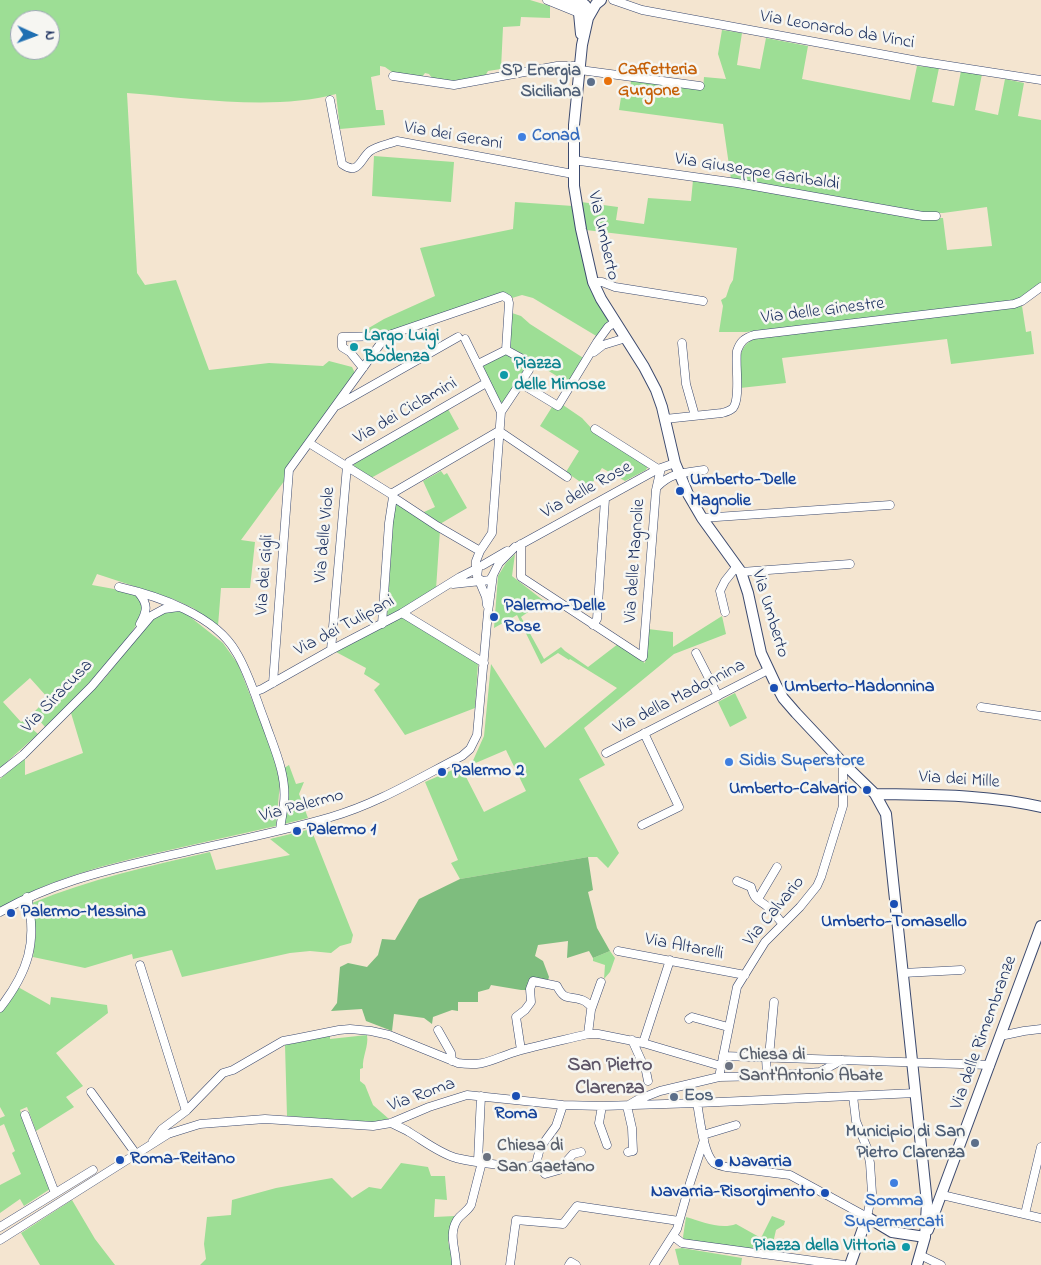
<!DOCTYPE html>
<html>
<head>
<meta charset="utf-8">
<style>
	body { margin:0 }
	#map { position:relative; width:1041px; height:1265px; overflow:hidden; background:#f4e5d0; font-family:"Indie Flower",sans-serif }
	canvas { display:block }
	.north { position:absolute; left:10px; top:10px; width:50px; height:50px; box-sizing:border-box; background:#f6f6f2; border:1px solid #9ea6b7; border-radius:50%; rotate:92deg; font-size:14px; font-weight:700; line-height:20px; text-align:center; color:#1b2f5e }
	.north::after { content:''; display:block; margin:auto; width:18px; height:22px; background:#1f6fb2; clip-path:polygon(50% 0,100% 100%,50% 72%,0 100%) }
</style>
</head>
<body>
<div id="map">
<canvas width="1041" height="1265"></canvas>
<div class="north">N</div>
</div>
<script>
const ctx = document.querySelector('canvas').getContext('2d');
ctx.lineJoin = 'round';
function fill(path, color) {
  ctx.fillStyle = color;
  ctx.fill(path, 'evenodd');
}
function strokePath(path, color, width, dash) {
  ctx.strokeStyle = color;
  ctx.lineWidth = width;
  ctx.lineCap = dash ? 'butt' : 'round';
  ctx.setLineDash(dash || []);
  ctx.stroke(path);
}
function write(font, color, halo, rows, align = 'center') {
  ctx.font = font + ' "Indie Flower",sans-serif';
  ctx.lineWidth = 5;
  ctx.setLineDash([]);
  ctx.textBaseline = 'middle';
  ctx.strokeStyle = halo;
  ctx.fillStyle = color;
  for (const [text, x, y, turn = 0] of rows) {
    ctx.save();
    ctx.translate(x, y);
    ctx.rotate((+turn || 0) * Math.PI / 180);
    ctx.textAlign = isNaN(turn) ? turn : align;
    if (halo) ctx.strokeText(text, 0, 0);
    ctx.fillText(text, 0, 0);
    ctx.restore();
  }
}
fill(new Path2D(`
	M0,0H530L550,6V18L521,17L520,26L503,27L501,69L488,71L485,76L451,82L432,78L429,74L425,73L422,77L392,72L385,67L380,66V75L371,77L376,110H383L385,125L340,129L336,94C273,111 192,98 127,93L137,273L145,285L176,280L209,370L269,363L323,366L329,361L352,367L355,373L285,480L241,540L255,542L250,588H221L218,626L193,608L173,599L97,574L92,585L136,593C141,597 143,603 142,610C141,634 65,708 45,727L33,713L48,698L30,678L3,702L21,722L23,721L38,734L0,768ZM20,20H50V50H20Z
	M722,30L742,33L737,65L760,69L766,38L808,46L802,79L910,100L917,66L939,68L932,102L954,106L961,71L982,74L975,110L998,115L1005,79L1024,83L1018,116L1041,120V284L1027,295L1013,301L746,332H719L723,306L721,300L726,297L730,285L733,280L737,248L586,230L581,202L618,207L616,220L644,224L648,198L691,201L693,180L730,184L922,218H943L947,250L992,246L987,207L943,213H924L731,179L723,124L619,110L622,91L630,92L631,80L703,89L704,77L726,79L718,54Z
	M374,156L454,162L451,202L372,196Z
	M515,202L573,206L590,289L608,316V321L598,337L533,298L522,295L512,298L511,296L505,294L386,333L362,332L384,319L435,296L420,248L513,229Z
	M1022,306L1026,332L1031,331L1034,354L951,364L947,339L782,358L786,383L740,388C740,370 735,347 754,339Z
	M512,313L521,316L530,324L585,359L568,383L510,347Z
	M505,354L524,364L525,368L504,402L500,403L483,369L484,365Z
	M563,405L582,418L593,430L648,466L646,470L625,481L602,468L589,488L566,472L579,451L540,426L552,407L556,408Z
	M448,409L459,429L371,478L354,467V464Z
	M441,471L444,475L447,473L467,508L440,524L424,512L435,507L423,481Z
	M397,502L434,529L440,530L436,589L387,618L394,506Z
	M515,554L512,576L544,601L521,617L544,659L561,647L565,651L588,667L618,644L645,663L648,629L673,632V647L722,616L726,634L674,654L584,728L605,765L579,779L619,853L608,868L597,857H588L460,879L451,863L458,860L425,782L457,768L464,773L484,812L526,791L506,750L471,765L484,736L491,664L545,748L617,688L570,659L569,660L558,653L541,664L517,615L494,628L498,576L506,563Z
	M180,610L184,612L223,643L238,664L273,754L280,783L276,826C239,834 202,843 165,851C107,864 52,878 0,908V779L25,758V775L83,753L71,713L105,678L150,621L165,611Z
	M402,616L478,663L475,708L405,735L374,690L380,684L364,674L366,668L336,652Z
	M735,693L747,718L730,727L718,702Z
	M289,765L296,784L304,782L299,794L308,818L284,824C290,802 289,790 284,768Z
	M311,829L353,935L351,943L340,946L331,953L310,951L290,953L182,977L172,950L133,959L132,954L85,968L33,957L36,933L32,903C90,879 150,866 210,852L216,870L290,855L270,839Z
	M610,951L615,958L610,972L604,979L605,965L593,961V958Z
	M18,987L50,1005L51,997L107,1005L108,1013L56,1053L83,1086L66,1097L74,1107L36,1131L27,1107L20,1110L50,1189L24,1206L20,1199L0,1213V1185L21,1174L12,1153L15,1151L4,1124L0,1126V1118L5,1116L0,1107V1013Z
	M367,1035C369,1046 362,1057 363,1068L360,1069V1081L365,1085L373,1105L389,1119L372,1122L287,1116L285,1045L330,1036V1039Z
	M401,1163L428,1167L431,1176H445L447,1200L435,1199L434,1217L455,1216L448,1242L453,1257V1265H200L206,1259L204,1244L207,1217L231,1215L232,1200L276,1188L332,1178L352,1198L369,1187L381,1189Z
	M72,1200L95,1239L115,1265H40L21,1233Z
	M772,1216L785,1221L784,1225L776,1230L773,1243L768,1247L767,1251L684,1240L683,1237L686,1217C701,1221 720,1230 736,1224L761,1238Z
	M682,1248L742,1258L741,1265H679L675,1249Z`), '#9dde95');
fill(new Path2D(`
	M588,857L593,890L588,892L597,928L610,951L593,958L589,951L567,958L568,941L538,945L535,956L543,961L549,977L548,980L530,977L528,990H521L491,985L489,989L478,992V1002H458V1011L452,1010L433,1017L432,1024L424,1018L394,1014L392,1031L366,1021L362,1009L331,1011L337,1003L340,967L348,963L367,967L378,955L382,939L395,940L419,899L460,879Z`), '#7ebd7e');
const minor = new Path2D(`
	M547,0L579,13
	M613,0L642,10L669,15L918,61L1041,80
	M559,1L576,4L583,1
	M580,70L700,86
	M393,76L454,85L557,66H580
	M330,100L342,164C359,176 360,159 370,151C377,146 389,144 397,141L573,174
	M573,160L737,183L923,216H936
	M593,282H602L615,287L703,301
	M465,339L501,412L529,370L528,362L506,350L478,364
	M682,343L686,384L695,416
	M594,352L603,345L626,338
	M363,368L350,352L342,347V337L386,336
	M520,383L558,406L597,342L608,327L615,322
	M338,405L458,337
	M665,419L722,413C726,412 730,411 733,408C741,398 735,365 737,351C740,342 744,338 754,335L1014,304L1022,301L1041,287
	M595,429L658,469
	M309,443L391,494L499,431L567,477
	M347,466L349,462L486,383
	M657,487C672,472 684,473 704,470
	M393,497L437,526L480,551
	M702,518L890,505
	M521,544V577L643,657L656,490L661,468
	M518,546L658,469L675,463
	M483,565L507,551
	M478,569L477,577L482,581L490,580L493,575
	M741,572L850,564
	M476,573V561L480,551L492,533L501,412
	M478,578L486,597L487,605
	M453,584L481,581
	M119,587C158,596 215,615 236,652C249,673 256,699 265,722C274,748 287,775 284,803C283,812 281,821 280,830
	M138,592C149,605 147,611 140,624
	M725,612L720,591L725,581L737,566
	M402,613L484,663
	M382,624L389,523L393,497L391,494
	M593,625L597,619L605,499
	M331,650L347,466
	M696,653L718,696
	M273,683L289,470L386,336L503,296L508,299L509,303L506,350
	M254,692L262,689L331,650L402,613L460,577L478,568
	M981,707L1041,716
	M606,753L768,670
	M0,773L23,755L92,686L151,616L164,609L179,607
	M642,825L679,807L644,733
	M737,881L751,887C755,902 759,899 769,908C774,912 778,919 783,924
	M758,899L777,867
	M0,912C50,884 98,872 154,859C213,845 273,834 331,817C377,804 419,778 462,756L470,749L477,735L488,612L493,575L499,563L515,547
	M618,951L745,975
	M140,965L186,1111
	M903,973L961,970
	M0,1008C28,972 38,942 27,897
	M689,1019L692,1017L728,1027
	M438,1030L451,1053L452,1061
	M588,1034L591,1010L601,982
	M1000,1036L1024,1031L1041,1029
	M632,1040L646,1071L648,1081
	M643,1043L670,960
	M521,1050L516,1017L525,1010L531,1002L530,989L533,981L557,986C565,1002 569,995 582,1000C586,1001 589,1005 592,1007
	M723,1056L990,1065
	M766,1057L767,1076
	M769,1057L774,1002
	M719,1077L737,987L765,942L800,907L817,886L821,877L843,806V763
	M91,1092L136,1154
	M697,1103C700,1118 703,1153 714,1163C717,1165 722,1166 726,1167L790,1175L867,1217L872,1193L870,1163L867,1148L856,1121L853,1096
	M602,1106L599,1123L607,1145
	M25,1115L55,1193
	M391,1123C397,1126 403,1128 409,1132C424,1141 439,1153 456,1158C469,1161 528,1171 536,1164L540,1148L556,1126L563,1105
	M703,1135L736,1125
	M153,1141L162,1129L186,1111L223,1073L233,1070L283,1041L294,1039L339,1030L350,1029L371,1031L389,1035L458,1063C485,1067 492,1059 515,1052C539,1045 564,1040 588,1034H598L643,1043L721,1066
	M628,1152L633,1151L632,1128L627,1106L637,1100L660,1091L719,1077L767,1076L820,1072L842,1060
	M478,1161L481,1096
	M537,1162L545,1174L559,1170L573,1154L581,1152
	M942,1195L1041,1218
	M1025,1214L1041,1147
	M0,1227L93,1170
	M673,1236L682,1243L844,1265
	M0,1240L168,1134L200,1124L265,1119L373,1126L391,1123L429,1107L467,1095L563,1105L602,1106L697,1103L916,1093
	M920,1255L941,1265
	M456,1265C456,1249 448,1235 457,1220C461,1214 467,1212 471,1205L482,1162
	M510,1265L516,1220L563,1224L577,1206L679,1221
	M569,1265L571,1262L576,1265
	M654,1265L677,1229L690,1183L704,1140`);
const major = new Path2D(`
	M601,0L596,4L588,18L582,45L574,125V186L581,229L593,282L601,299L644,367L656,390L662,407L675,463L688,494L702,518L741,572L748,593L761,653L776,685L783,698L796,713L843,763L875,794L886,814L927,1203L925,1237L917,1265
	M577 9a5 5 0 1 1 10 0a5 5 0 1 1-10 0Z
	M579,13L581,34
	M875,794C930,795 987,794 1041,807
	M928,1230L1041,926
	M850,1265L867,1217L892,1232L925,1237`);
strokePath(minor, '#3c4a6f', 9);
strokePath(major, '#3c4a6f', 12);
strokePath(minor, '#fff', 8);
strokePath(major, '#fff', 10);
for (const [x, y, r, color] of [
	[608,81,5,"#e8710a"],
	[591,82,5,"#5c6f8a"],
	[522,137,5,"#3f7fe0"],
	[354,347,5,"#0f9aa8"],
	[504,375,5,"#0f9aa8"],
	[680,491,5,"#1a4fb4"],
	[494,617,5,"#1a4fb4"],
	[774,688,5,"#1a4fb4"],
	[729,762,5,"#3f7fe0"],
	[442,772,5,"#1a4fb4"],
	[867,790,5,"#1a4fb4"],
	[297,831,5,"#1a4fb4"],
	[894,904,5,"#1a4fb4"],
	[11,913,5,"#1a4fb4"],
	[729,1066,5,"#6b7280"],
	[516,1096,5,"#1a4fb4"],
	[674,1097,5,"#5c6f8a"],
	[975,1143,5,"#5c6f8a"],
	[487,1157,5,"#6b7280"],
	[120,1160,5,"#1a4fb4"],
	[719,1163,5,"#1a4fb4"],
	[894,1183,5,"#3f7fe0"],
	[825,1193,5,"#1a4fb4"],
	[906,1247,5,"#0f9aa8"]
]) {
  const dot = new Path2D();
  dot.arc(x, y, r, 0, 2 * Math.PI);
  ctx.fillStyle = color;
  ctx.fill(dot);
  strokePath(dot, '#f6f6f2', 2);
}
write('18px', '#1b2f5e', '#f6f6f2', [
	["Via Leonardo da Vinci",837,31,10],
	["Via dei Gerani",453,137,10],
	["Via Giuseppe Garibaldi",757,173,9],
	["Via Umberto",602,236,77],
	["Via delle Ginestre",823,312,-7],
	["Via dei Ciclamini",406,412,-30],
	["Via delle Rose",587,491,-29],
	["Via delle Viole",326,535,-85],
	["Via delle Magnolie",636,561,-86],
	["Via dei Gigli",266,575,-86],
	["Via Umberto",769,614,73],
	["Via dei Tulipani",345,627,-28],
	["Via Siracusa",58,697,-46],
	["Via della Madonnina",680,698,-27],
	["Via dei Mille",959,781,4],
	["Via Palermo",302,807,-15],
	["Via Calvario",775,912,-50],
	["Via Altarelli",684,948,11],
	["Via delle Rimembranze",985,1033,-70],
	["Via Roma",422,1096,-20]
]);
write('bold 18px', '#c56008', '#f6f6f2', [
	["Caffetteria",618,71],
	["Gurgone",618,92]
], 'left');
write('bold 18px', '#4e5e75', '#f6f6f2', [
	["SP Energia",581,72],
	["Siciliana",581,93],
	["Eos",684,1097,"left"],
	["Municipio di San",965,1133],
	["Pietro Clarenza",965,1154]
], 'right');
write('bold 18px', '#366cbe', '#f6f6f2', [
	["Conad",532,137],
	["Sidis Superstore",739,762],
	["Somma",894,1202,"center"],
	["Supermercati",894,1223,"center"]
], 'left');
write('bold 18px', '#0d838f', '#f6f6f2', [
	["Largo Luigi",364,337],
	["Bodenza",364,358],
	["Piazza",514,365],
	["delle Mimose",514,386],
	["Piazza della Vittoria",896,1247,"right"]
], 'left');
write('bold 18px', '#164399', '#f6f6f2', [
	["Umberto-Delle",690,481],
	["Magnolie",690,502],
	["Palermo-Delle",504,607],
	["Rose",504,628],
	["Umberto-Madonnina",784,688],
	["Palermo 2",452,772],
	["Umberto-Calvario",857,790,"right"],
	["Palermo 1",307,831],
	["Palermo-Messina",21,913],
	["Umberto-Tomasello",894,923,"center"],
	["Roma",516,1115,"center"],
	["Roma-Reitano",130,1160],
	["Navarria",729,1163],
	["Navarria-Risorgimento",815,1193,"right"]
], 'left');
write('bold 18px', '#5b616d', '#f6f6f2', [
	["Chiesa di",739,1056],
	["Sant'Antonio Abate",739,1077],
	["Chiesa di",497,1147],
	["San Gaetano",497,1168]
], 'left');
write('bold 20px', '#5e5668', '#f6f6f2', [
	["San Pietro",610,1067],
	["Clarenza",610,1090]
]);
</script>
</body>
</html>
